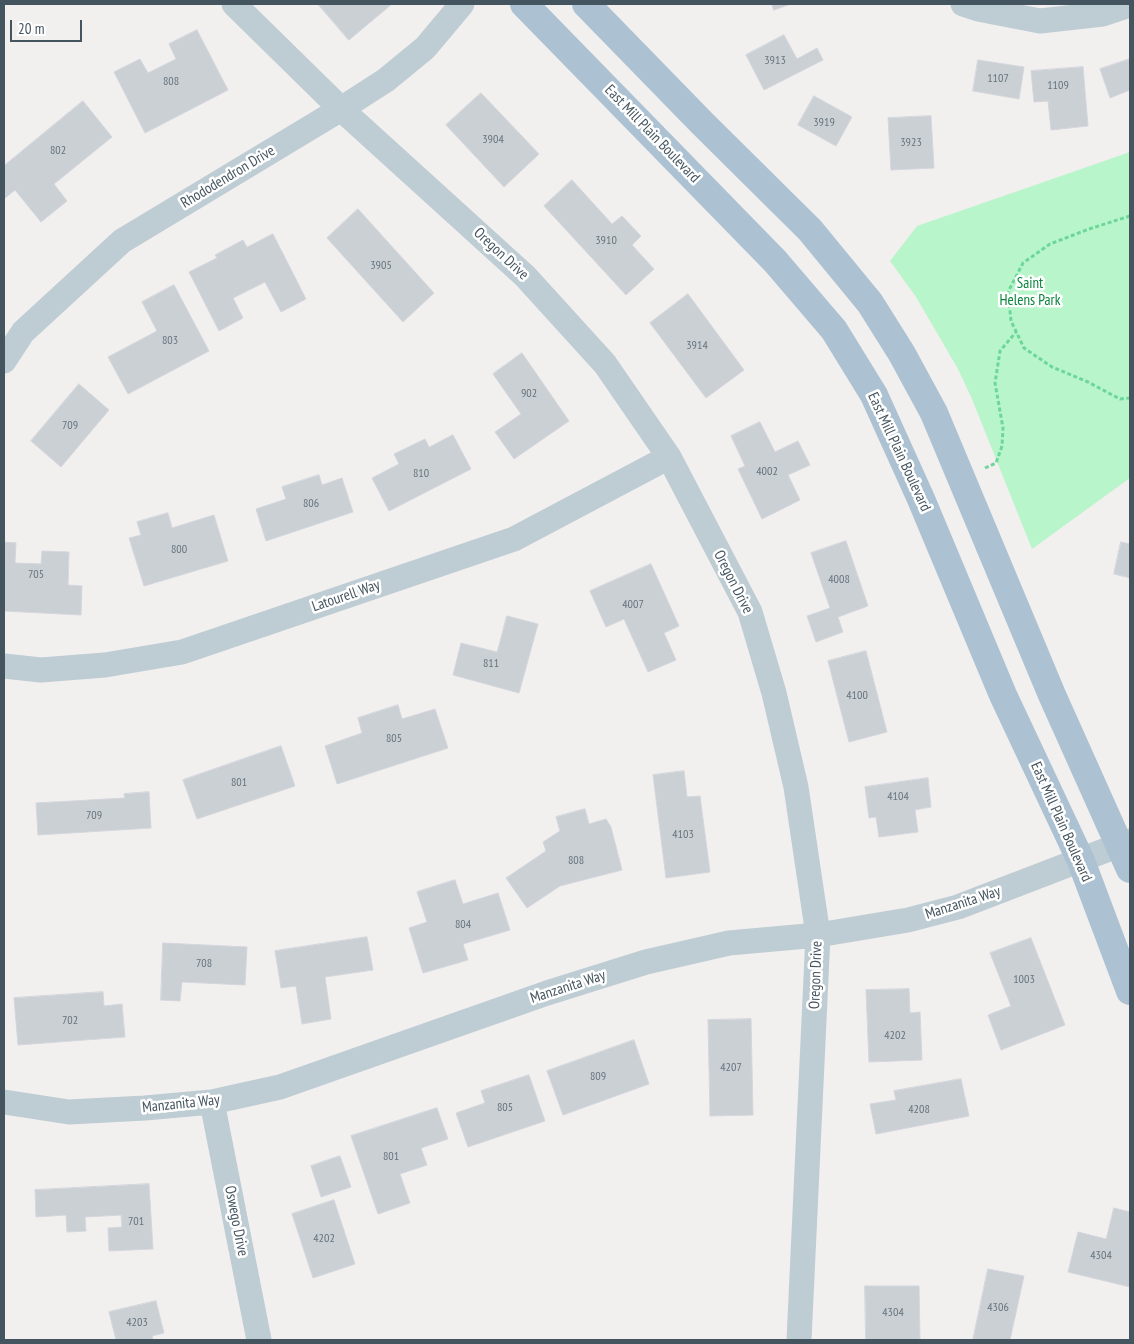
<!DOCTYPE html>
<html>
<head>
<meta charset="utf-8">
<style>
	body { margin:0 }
	#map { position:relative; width:1134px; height:1344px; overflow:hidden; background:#f2efef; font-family:"PT Sans Narrow",sans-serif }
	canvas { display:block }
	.frame { position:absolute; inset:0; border:5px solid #45555f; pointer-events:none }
	.scale { position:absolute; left:10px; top:20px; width:72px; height:22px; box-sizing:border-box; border:2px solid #45555f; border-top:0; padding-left:6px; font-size:15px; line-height:18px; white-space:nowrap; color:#45555f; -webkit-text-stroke:4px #fff; paint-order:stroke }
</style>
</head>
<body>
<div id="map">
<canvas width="1134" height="1344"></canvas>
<div class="frame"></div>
<div class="scale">20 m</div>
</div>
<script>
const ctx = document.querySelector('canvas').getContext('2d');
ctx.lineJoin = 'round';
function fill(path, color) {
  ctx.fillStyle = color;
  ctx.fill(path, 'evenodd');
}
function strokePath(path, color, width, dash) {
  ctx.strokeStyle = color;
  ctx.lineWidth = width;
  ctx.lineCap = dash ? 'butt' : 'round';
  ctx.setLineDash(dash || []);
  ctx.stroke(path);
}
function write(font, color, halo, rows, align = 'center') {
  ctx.font = font + ' "PT Sans Narrow",sans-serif';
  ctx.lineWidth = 5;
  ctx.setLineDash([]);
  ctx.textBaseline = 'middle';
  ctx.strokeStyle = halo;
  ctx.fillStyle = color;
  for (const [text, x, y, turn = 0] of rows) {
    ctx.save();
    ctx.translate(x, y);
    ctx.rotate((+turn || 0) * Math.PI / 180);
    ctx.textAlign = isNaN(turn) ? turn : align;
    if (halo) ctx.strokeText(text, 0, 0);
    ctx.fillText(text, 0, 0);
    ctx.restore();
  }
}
fill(new Path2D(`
	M1130,152V478L1032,549L972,399L958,369L916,297L890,261L917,226Z`), '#b9f5ca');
const building = new Path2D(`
	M318,4H392L349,40Z
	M772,4H791L774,10Z
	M197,30L228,90L145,133L114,72L140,59L148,73L176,59L169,44Z
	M784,35L797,59L817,48L823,60L764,90L746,55Z
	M1130,59V90L1110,98L1100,69Z
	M978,60L1024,67L1019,99L973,91Z
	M1083,67L1088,126L1051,130L1048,101L1034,102L1031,71Z
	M481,93L539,154L504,187L446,125Z
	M814,96L852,117L836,146L798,125Z
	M83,101L112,137L54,184L67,201L41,222L15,190L4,199V166Z
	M931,116L934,168L891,170L888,118Z
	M572,180L612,224L622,216L641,236L632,245L654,269L626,295L544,206Z
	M358,209L434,293L403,322L327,238Z
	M273,234L306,299L281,312L265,282L233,298L243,318L219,331L189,272L217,258L215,255L243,240L247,247Z
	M174,285L209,351L128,394L108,357L157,331L142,302Z
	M688,294L744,370L706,398L650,323Z
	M522,353L569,421L514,459L495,432L521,414L493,374Z
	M79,384L109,410L61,467L31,441Z
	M760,422L775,452L798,441L810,465L788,475L800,500L762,519L738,469L745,466L731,436Z
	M453,435L471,469L389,511L372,478L399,464L394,454L425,439L429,447Z
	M319,475L322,485L342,478L353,512L266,541L256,509L286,499L282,487Z
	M168,513L172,528L214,515L228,561L144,586L129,538L141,535L137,522Z
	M846,541L868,606L838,617L843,632L816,642L807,616L830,608L811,553Z
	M4,542L16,543L15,563L41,564L42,551L69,552L68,585L82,586L81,615L4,611Z
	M1121,542L1130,544V578L1114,574Z
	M651,564L679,626L664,633L676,660L648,672L624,619L606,627L590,591Z
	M507,616L538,624L519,693L453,675L461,643L497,652Z
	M866,651L887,732L849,742L828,661Z
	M398,705L402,719L435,709L448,748L337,784L325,746L362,733L358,718Z
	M281,746L295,786L197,819L183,780Z
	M684,771L687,797L700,796L710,872L666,878L653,775Z
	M928,778L931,807L915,810L918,832L879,837L876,817L869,818L865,787Z
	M149,792L151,828L38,835L36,803L125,798L124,794Z
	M585,809L589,824L606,819L611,827L622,870L560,886L527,908L506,878L546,851L543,842L560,831L556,817Z
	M455,880L463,904L498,893L510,930L463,944L468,960L423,973L409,928L427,922L417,892Z
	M367,937L373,970L325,977L331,1019L302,1024L296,986L281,988L275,951Z
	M1031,938L1065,1025L1001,1050L988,1015L1011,1006L990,953Z
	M163,943L247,947L245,985L182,982L180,1001L161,1000Z
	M909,989L910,1013L920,1012L922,1060L869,1062L866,990Z
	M103,992L104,1006L122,1004L125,1037L18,1045L14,998Z
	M751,1019L753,1115L710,1116L708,1020Z
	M634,1040L649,1084L563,1115L547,1071Z
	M529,1075L545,1121L468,1147L456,1113L485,1103L481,1091Z
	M961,1079L969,1116L876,1134L870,1104L896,1100L894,1091Z
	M437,1108L448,1139L421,1148L427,1165L400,1174L410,1203L378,1214L351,1136Z
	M340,1156L351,1187L321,1197L311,1166Z
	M149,1184L153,1249L109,1251L108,1228L122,1227L121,1215L85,1217L86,1231L67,1232L66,1215L36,1217L35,1190Z
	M334,1200L355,1264L313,1278L292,1214Z
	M1114,1208L1130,1212V1287L1068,1272L1078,1232L1106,1239Z
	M988,1269L1024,1276L1010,1340H973Z
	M865,1286H919L920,1340H866Z
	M156,1301L164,1333L152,1336L153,1340H116L109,1312Z`);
fill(building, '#cbd0d5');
strokePath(building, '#d3d6dc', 1);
strokePath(new Path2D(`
	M1130,216L1089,229L1050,244L1023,263L1008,292L1011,321L1024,348L1052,367L1088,382L1120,399L1130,398
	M985,468L996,463L1002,446L1003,428L995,383L1000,351L1016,332`), '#6cd798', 3, [4, 2.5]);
strokePath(new Path2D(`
	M234,4L341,109L525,276L605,364L669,457L750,612L774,693L796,787L818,935L799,1340
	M963,4L978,9L1040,21L1103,14L1130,5
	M4,361L23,332L122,241L341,109L386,80L425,48L462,4
	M4,666L41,670L105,665L182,652L514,539L669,457
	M4,1102L69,1112L145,1108L212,1102L280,1087L547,993L646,962L729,943L818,935L908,920L958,907L1130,841
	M212,1102L259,1340`), '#beccd3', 25);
strokePath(new Path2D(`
	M524,4L775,261L834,330L874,395L921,499L1003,695L1081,861L1130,991
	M586,4L702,123L810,230L870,303L902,354L934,413L1052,695L1130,869`), '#acc2d2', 28);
write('12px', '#66747c', null, [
	["3913",775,61],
	["1107",998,79],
	["808",171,82],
	["1109",1058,86],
	["3919",824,123],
	["3904",493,140],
	["3923",911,143],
	["802",58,151],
	["3910",606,241],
	["3905",381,266],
	["803",170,341],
	["3914",697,346],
	["902",529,394],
	["709",70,426],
	["4002",767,472],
	["810",421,474],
	["806",311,504],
	["800",179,550],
	["705",36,575],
	["4008",839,580],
	["4007",633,605],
	["811",491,664],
	["4100",857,696],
	["805",394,739],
	["801",239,783],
	["4104",898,797],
	["709",94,816],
	["4103",683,835],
	["808",576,861],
	["804",463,925],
	["708",204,964],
	["1003",1024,980],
	["702",70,1021],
	["4202",895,1036],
	["4207",731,1068],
	["809",598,1077],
	["805",505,1108],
	["4208",919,1110],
	["801",391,1157],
	["701",136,1222],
	["4202",324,1239],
	["4304",1101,1256],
	["4306",998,1308],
	["4304",893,1313],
	["4203",137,1323]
]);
write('15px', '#45555f', '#fff', [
	["East Mill Plain Boulevard",652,134,46],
	["Rhododendron Drive",228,177,-31],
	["Oregon Drive",501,254,43],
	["East Mill Plain Boulevard",899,452,65],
	["Oregon Drive",733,582,63],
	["Latourell Way",346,596,-19],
	["East Mill Plain Boulevard",1061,822,66],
	["Manzanita Way",963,903,-18],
	["Oregon Drive",816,975,-88],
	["Manzanita Way",568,987,-18],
	["Manzanita Way",181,1104,-6],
	["Oswego Drive",236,1221,79]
]);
write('15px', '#0b853d', '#fff', [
	["Saint",1030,284],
	["Helens Park",1030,301]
]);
</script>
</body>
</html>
